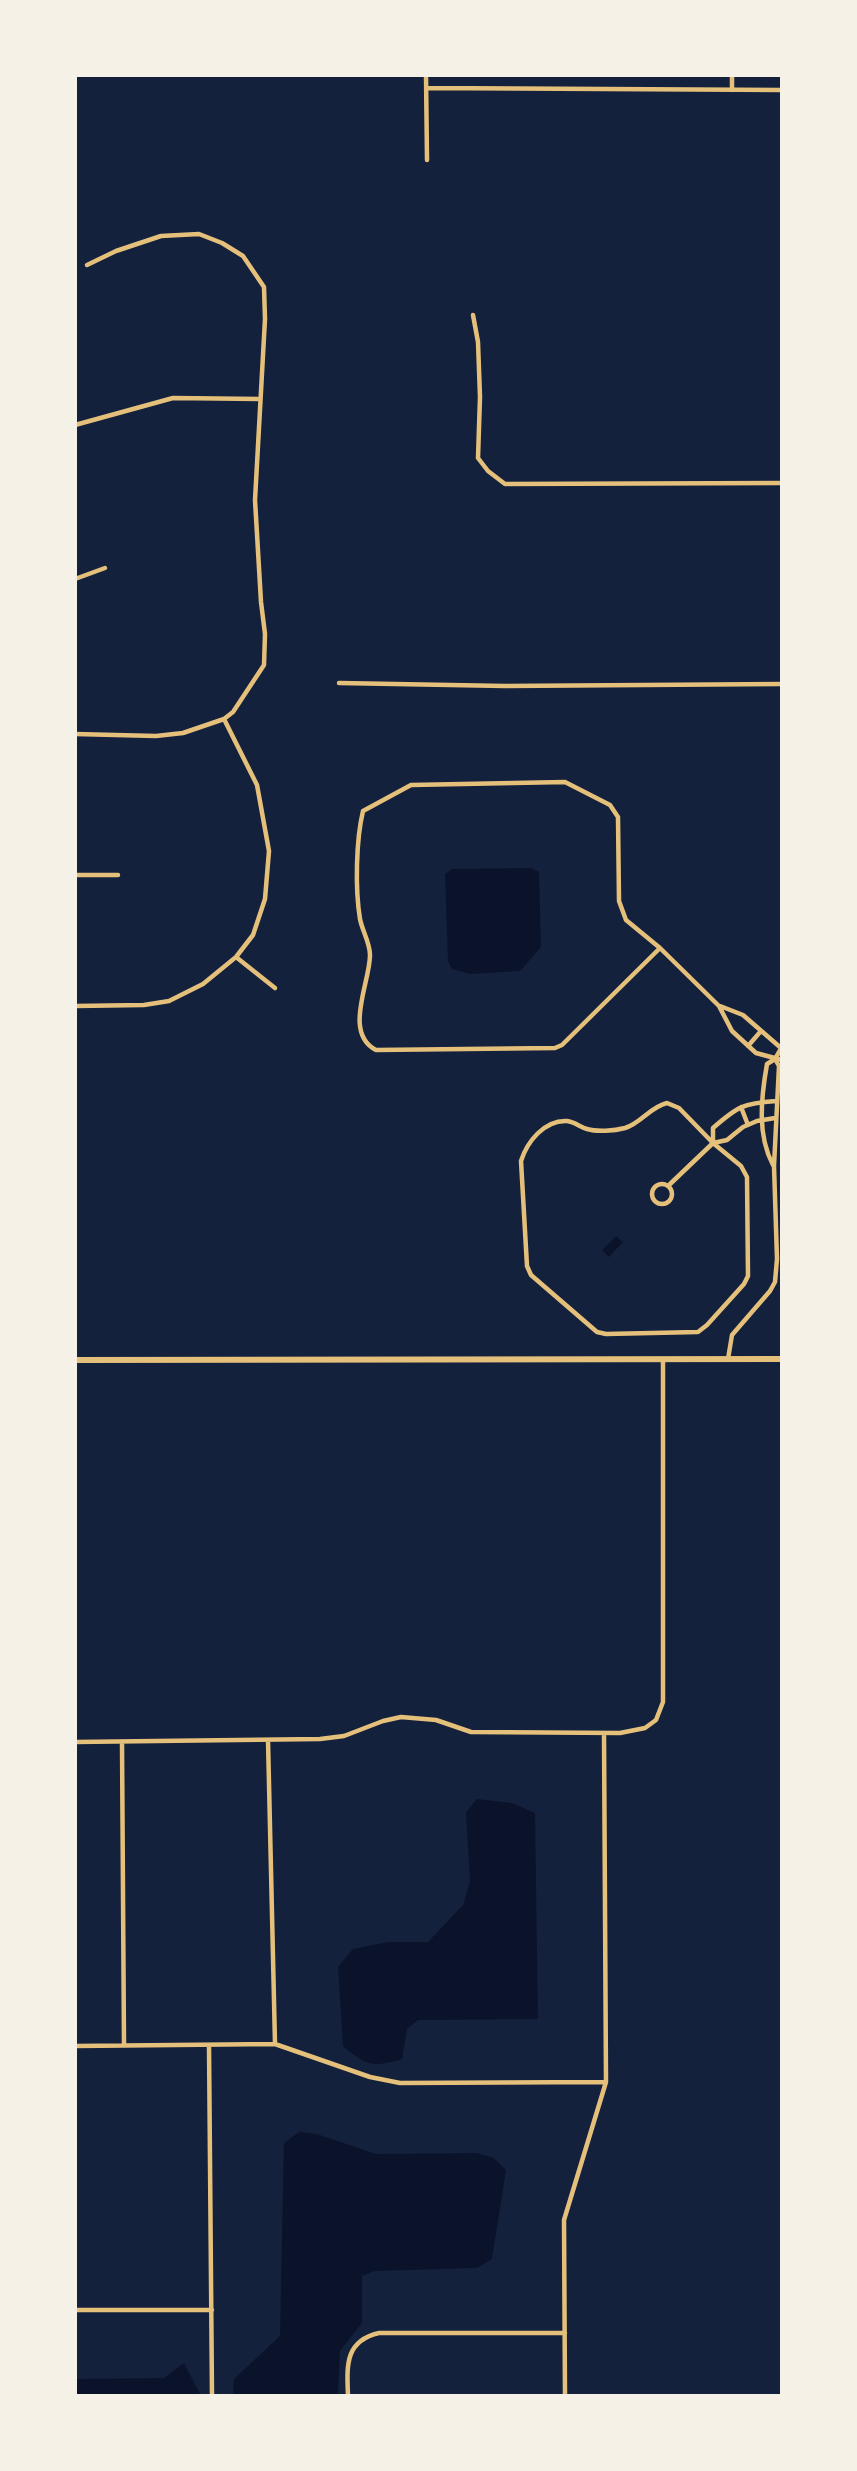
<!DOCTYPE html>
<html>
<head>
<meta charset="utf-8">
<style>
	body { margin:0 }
	#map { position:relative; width:857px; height:2471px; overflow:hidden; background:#14213d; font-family:Montserrat,sans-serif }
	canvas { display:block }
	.frame { position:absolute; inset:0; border:77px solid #f6f1e7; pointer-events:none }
</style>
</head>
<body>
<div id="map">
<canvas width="857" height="2471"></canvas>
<div class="frame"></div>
</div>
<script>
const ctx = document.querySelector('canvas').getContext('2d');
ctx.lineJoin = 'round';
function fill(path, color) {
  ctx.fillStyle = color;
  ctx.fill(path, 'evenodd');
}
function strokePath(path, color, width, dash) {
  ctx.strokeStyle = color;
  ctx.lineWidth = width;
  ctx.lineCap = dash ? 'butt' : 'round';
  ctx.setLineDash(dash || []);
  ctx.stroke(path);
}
fill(new Path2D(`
	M531,868L539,872L541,947L520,971L470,974L452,969L448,961L445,874L452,869Z
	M616,1236L623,1242L609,1257L602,1250Z
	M477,1799L512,1803L535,1813L538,2019L418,2020L407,2029L402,2059C371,2068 367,2066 343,2046L338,1967L353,1949L388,1942H428L463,1905L470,1881L466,1812Z
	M299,2132L317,2134L376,2154L477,2153L494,2158L506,2170L492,2259L477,2268L375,2271L362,2276V2323L340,2351L338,2396H233L234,2379L280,2336L284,2143Z
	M184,2363L201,2396H75V2379L164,2378Z`), '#0b132b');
strokePath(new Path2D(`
	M426,75L427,160
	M732,75V90
	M426,88L782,90
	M473,315L478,342L480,397L478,458L488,471L505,484L782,483
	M75,425L173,398L260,399
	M75,579L105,568
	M339,683L505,686L782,684
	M75,734L156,736L183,733L224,719L233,712L264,665L265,634L261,602L255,500L265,319L264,287L243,256L222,243L199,234L161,236L116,251L87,265
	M565,782L610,805L618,817L619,901L626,920L660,948L562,1045L555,1048L376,1050C343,1033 370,983 370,955C370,943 362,930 360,919C355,889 356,840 363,811L411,785Z
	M75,875H118
	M660,948L719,1006L732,1031L756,1053L782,1060
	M236,957L275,988
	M75,1006L144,1005L169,1001L203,984L236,957L253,935L265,899L269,851L257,785L224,719
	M720,1006L743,1015L781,1048
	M748,1046L761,1031
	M667,1103L679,1108L713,1143L741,1166L747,1177L748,1276L744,1284L707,1325L698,1332L606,1334L597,1332L531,1275L527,1266L521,1161C527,1142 544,1120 567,1121C575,1122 580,1127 587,1129C597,1132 614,1131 625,1128C641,1123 650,1107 667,1103Z
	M741,1107L748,1125
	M713,1143V1128C737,1107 743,1103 776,1101
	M773,1165C757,1135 761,1098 767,1064L775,1059L782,1047
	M652 1194a10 10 0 1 1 20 0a10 10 0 1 1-20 0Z
	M668,1186L713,1143L727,1140L743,1127L757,1121L775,1118
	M728,1359L732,1335L770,1291L775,1282L777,1259L774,1166L779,1066L775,1059
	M268,1740L275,2044
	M75,1742L320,1739L344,1736L383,1721L401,1717L436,1720L471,1732L620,1733L645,1728L656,1720L663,1702V1359
	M122,1742L124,2045
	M209,2045L212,2396
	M75,2046L275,2044L370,2077L400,2083L606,2082
	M75,2310H212
	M348,2396C347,2367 344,2341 379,2333H565
	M565,2396L564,2220L606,2082L604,1733`), '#e5c07b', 4.5);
strokePath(new Path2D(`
	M75,1360L782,1359`), '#e5c07b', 6);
</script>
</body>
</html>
